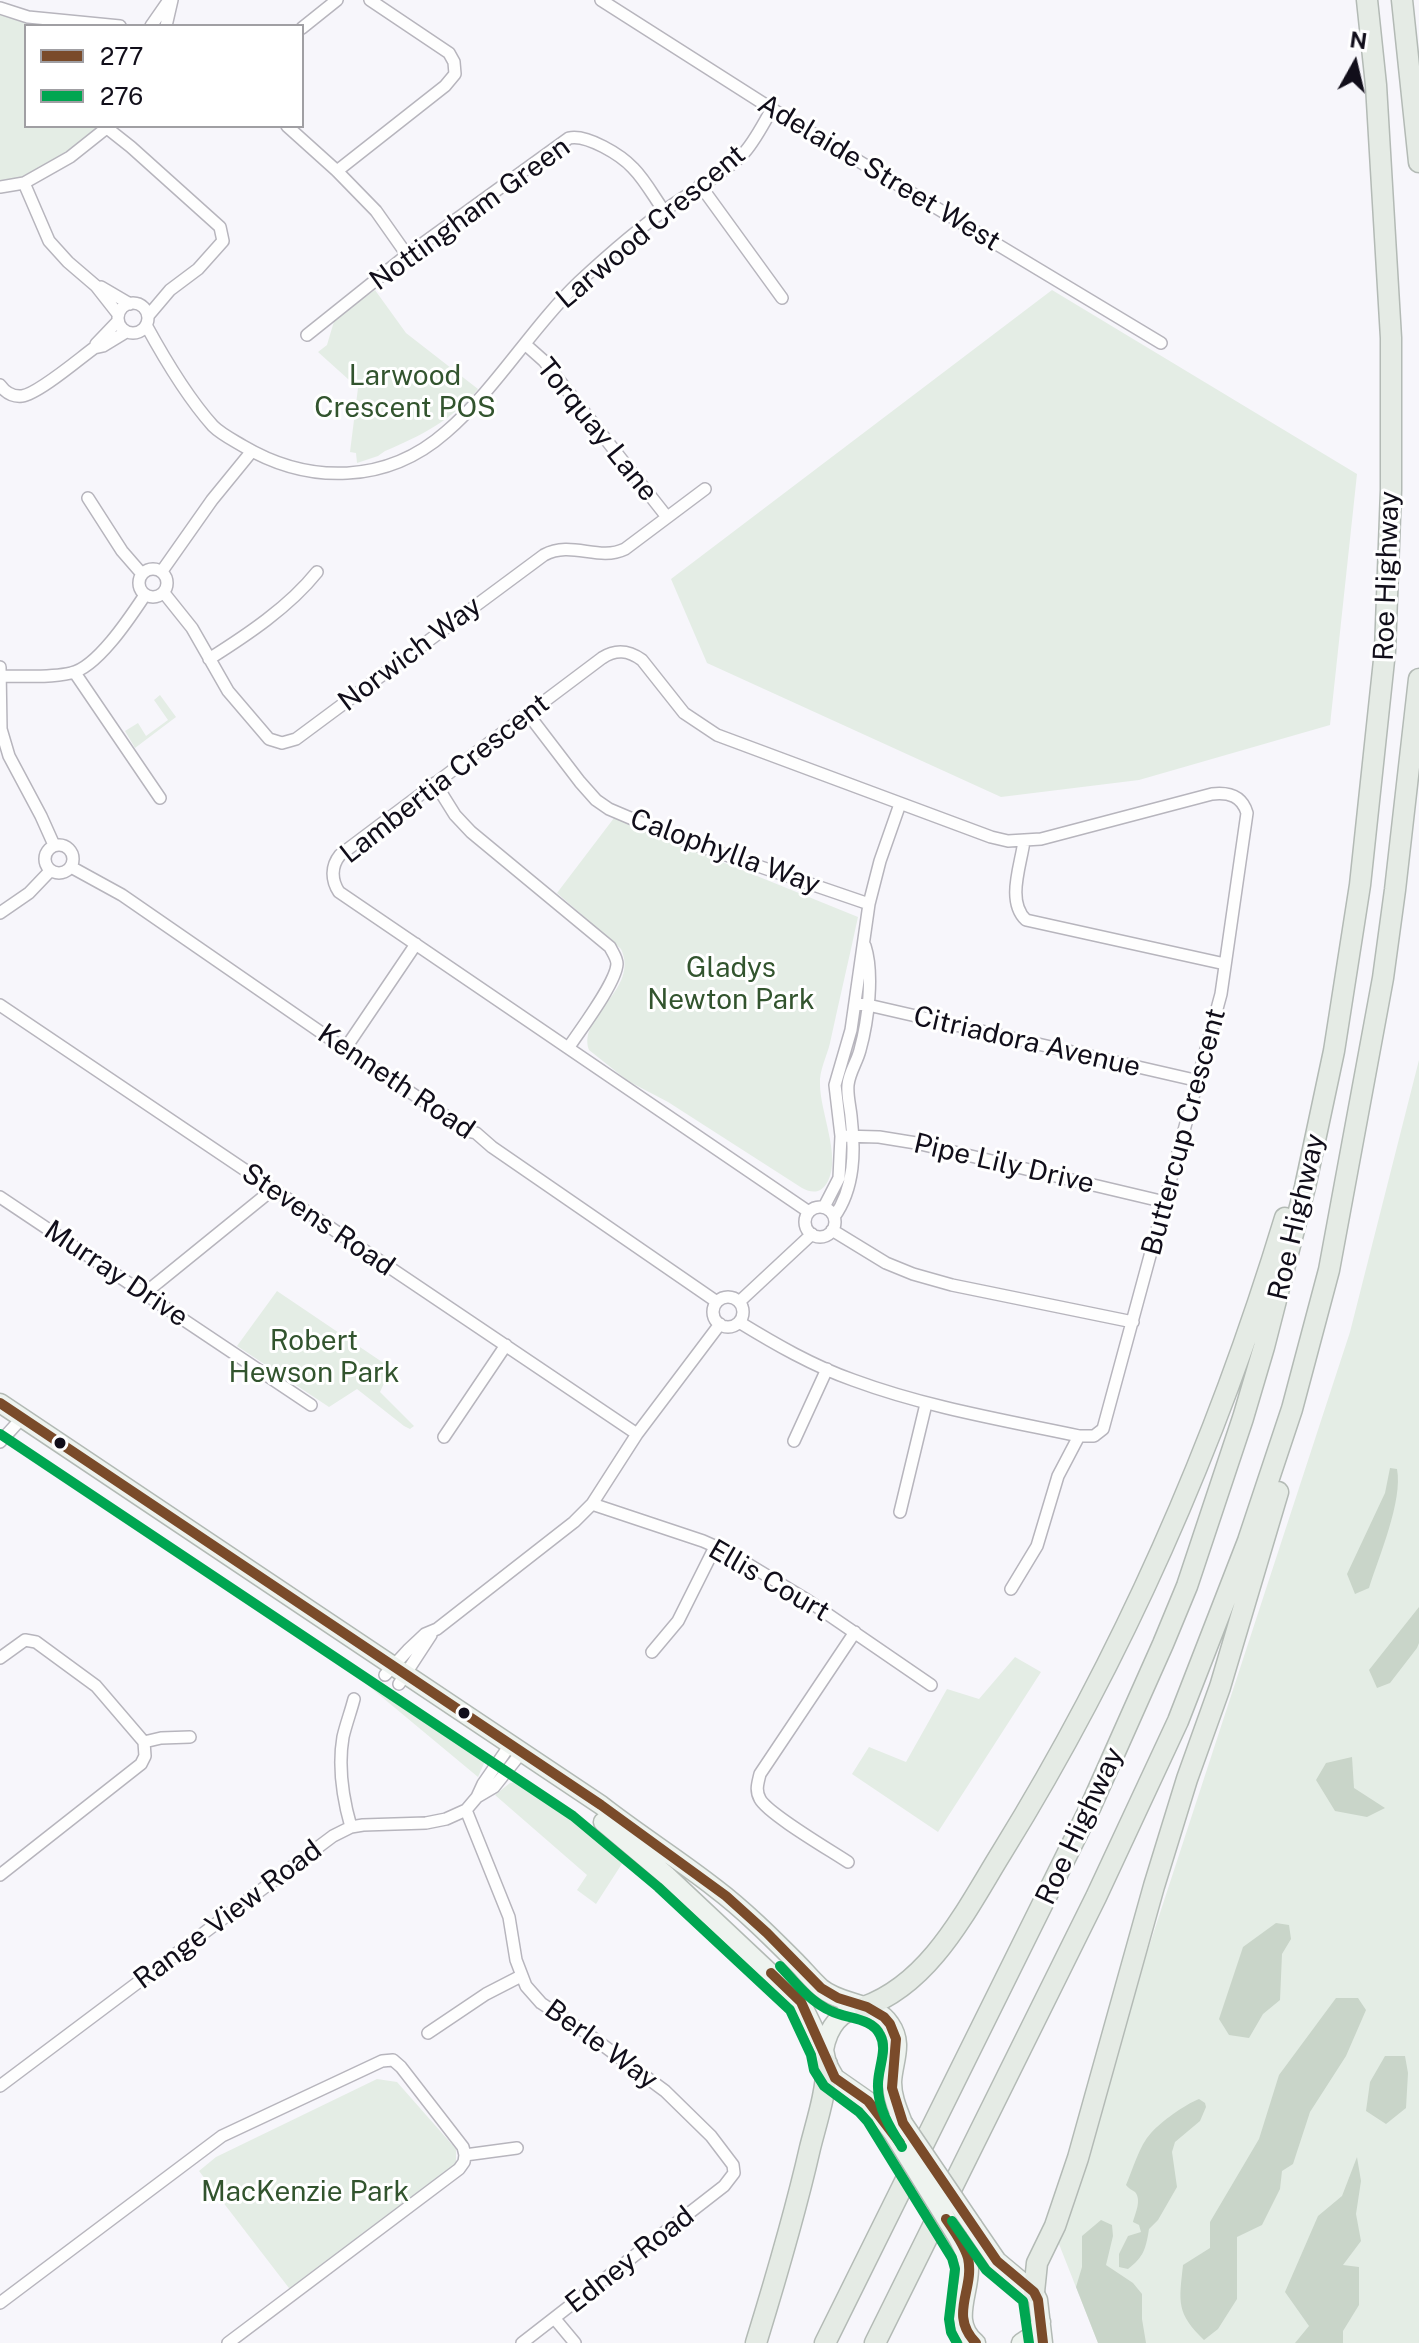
<!DOCTYPE html>
<html>
<head>
<meta charset="utf-8">
<style>
	body { margin:0 }
	#map { position:relative; width:1419px; height:2343px; overflow:hidden; background:#f7f6fb; font-family:"Public Sans",sans-serif }
	canvas { display:block }
	.legend { position:absolute; left:24px; top:24px; width:280px; height:104px; box-sizing:border-box; background:#fff; border:2px solid #a09fa3; margin:0; padding:10px 14px; list-style:none; font-size:24px; color:#110e1a }
	.legend li { display:flex; align-items:center; gap:16px; height:40px }
	.legend b { width:40px; border:2px solid #a09fa3 }
	.north { position:absolute; left:1315px; top:24px; width:80px; height:80px; -webkit-text-stroke:6px #fff; paint-order:stroke; rotate:8deg; font-size:22px; font-weight:700; line-height:32px; text-align:center; color:#110e1a }
	.north::after { content:''; display:block; margin:auto; width:28px; height:36px; background:#110e1a; clip-path:polygon(50% 0,100% 100%,50% 72%,0 100%) }
</style>
</head>
<body>
<div id="map">
<canvas width="1419" height="2343"></canvas>
<ul class="legend">
<li><b style="height:10px;background:#7a4b2a"></b>277</li>
<li><b style="height:10px;background:#00a651"></b>276</li>
</ul>
<div class="north">N</div>
</div>
<script>
const ctx = document.querySelector('canvas').getContext('2d');
ctx.lineJoin = 'round';
function fill(path, color) {
  ctx.fillStyle = color;
  ctx.fill(path, 'evenodd');
}
function strokePath(path, color, width, dash) {
  ctx.strokeStyle = color;
  ctx.lineWidth = width;
  ctx.lineCap = dash ? 'butt' : 'round';
  ctx.setLineDash(dash || []);
  ctx.stroke(path);
}
function write(font, color, halo, rows, align = 'center') {
  ctx.font = font + ' "Public Sans",sans-serif';
  ctx.lineWidth = 6;
  ctx.setLineDash([]);
  ctx.textBaseline = 'middle';
  ctx.strokeStyle = halo;
  ctx.fillStyle = color;
  for (const [text, x, y, turn = 0] of rows) {
    ctx.save();
    ctx.translate(x, y);
    ctx.rotate((+turn || 0) * Math.PI / 180);
    ctx.textAlign = isNaN(turn) ? turn : align;
    if (halo) ctx.strokeText(text, 0, 0);
    ctx.fillText(text, 0, 0);
    ctx.restore();
  }
}
fill(new Path2D(`
	M0,13L24,22L40,26H85H26V126H98C70,152 38,176 0,183Z
	M375,290L406,333L478,389C452,420 421,436 385,451L378,456L357,463L356,453L350,452L358,388L318,352L327,345L335,318Z
	M1052,290L1357,474L1330,725L1139,780L1001,797L707,663L671,579Z
	M160,695L176,717L135,748L125,731L138,723L146,736L168,720L154,700Z
	M614,818L858,917C849,959 839,1001 830,1043C827,1056 819,1071 820,1084C820,1112 841,1156 828,1181C822,1193 813,1194 802,1188L668,1102L628,1081L589,1050C577,1015 640,990 621,949L557,893Z
	M1419,1060V2343H1098L1055,2234L1350,1332Z
	M277,1291L391,1368L380,1392L414,1426L410,1429L404,1426L357,1389L329,1407L237,1346Z
	M1015,1657L1041,1672L938,1832L852,1774L869,1747L906,1762L947,1689L979,1699Z
	M366,1680L478,1751L485,1761L478,1777L365,1683Z
	M516,1782L538,1790L565,1810L584,1820L619,1847L625,1859L596,1904L577,1890L587,1875L495,1795L510,1783Z
	M377,2079L397,2082L456,2149V2167L292,2292L199,2171L216,2157Z`), '#e4ede5');
fill(new Path2D(`
	M1390,1468L1397,1469C1403,1501 1379,1556 1369,1588L1355,1594L1347,1574L1385,1493Z
	M1419,1607V1643L1417,1648L1390,1683L1377,1688L1369,1670Z
	M1352,1757L1354,1788L1385,1808L1367,1817L1335,1811L1316,1780L1326,1763Z
	M1276,1923L1289,1925L1291,1939L1282,1954L1280,2000L1263,2014L1249,2038L1229,2035L1219,2019L1243,1947Z
	M1336,1998H1358L1366,2010L1346,2056L1310,2112L1293,2164L1282,2171L1280,2189L1262,2225L1237,2237V2299L1218,2329L1204,2340C1176,2313 1179,2302 1183,2265L1210,2248V2222L1259,2139L1279,2075Z
	M1385,2056H1405L1408,2073L1406,2108L1386,2124L1366,2111L1370,2082Z
	M1199,2099L1205,2103L1206,2107L1200,2121L1175,2142L1172,2152L1177,2187L1158,2220L1149,2229C1146,2248 1144,2257 1128,2269L1119,2267V2254L1128,2236L1141,2232L1139,2225L1133,2222C1135,2214 1142,2200 1135,2192C1132,2190 1128,2188 1126,2185C1133,2169 1139,2146 1151,2133C1162,2121 1184,2105 1199,2099Z
	M1357,2157L1361,2181L1356,2214L1361,2241L1343,2265L1359,2267V2305L1343,2331V2343H1295L1309,2326L1285,2292L1318,2216L1342,2196Z
	M1101,2220L1112,2225L1113,2236L1106,2265L1133,2283L1142,2294V2319L1146,2343H1098L1076,2287L1082,2267V2236Z`), '#c9d5c9');
const minor = new Path2D(`
	M601,0L772,109L1161,343
	M0,8L28,17L120,26
	M151,26L169,0
	M166,26L172,0
	M302,28L337,0
	M287,126L337,171L376,211L407,255
	M107,128L131,147L220,227L223,241L198,269L170,290L148,316
	M337,171L445,86L455,74L454,62L449,53L370,0
	M24,183L49,241L68,262L96,286L118,314
	M700,185L782,298
	M0,187L24,183L70,157L109,126
	M101,287L130,304
	M118 318a15 15 0 1 1 30 0a15 15 0 1 1-30 0Z
	M146,325C164,358 187,397 213,426C221,434 233,440 243,446C309,485 387,484 446,432C497,388 531,328 579,282C607,256 636,230 668,208C690,193 724,173 742,155C754,143 763,124 772,109
	M307,335L407,255L569,138C587,134 621,155 633,168C645,180 654,197 664,211
	M96,344L118,321
	M526,345L544,361L667,517
	M0,385C5,392 12,397 22,396C38,394 79,359 94,348L103,346L126,332
	M88,498L122,551L142,574
	M139 583a14 14 0 1 1 28 0a14 14 0 1 1-28 0Z
	M162,571L212,500L252,451
	M164,593L192,628L228,691L269,739L282,743L296,739L544,555C572,540 598,562 625,549L705,489
	M209,659C247,635 289,607 317,572
	M0,667L1,729L9,756L41,816L54,845
	M75,673L160,798
	M1,676C24,676 49,678 71,673C97,668 131,616 145,595
	M528,714L580,782L596,800L609,809L682,840L869,904
	M435,783L455,815L471,832L610,947C613,953 617,958 617,964C616,983 580,1030 569,1047
	M1024,841C1021,865 1006,901 1026,920L1225,964
	M45 859a14 14 0 1 1 28 0a14 14 0 1 1-28 0Z
	M71,867L122,895L345,1049L446,1116L463,1130L476,1133L492,1147L717,1302
	M0,913L29,893L50,871
	M855,1004L868,1005L1199,1081
	M0,1005L637,1434
	M345,1049L416,944
	M841,1136L879,1137L916,1143L1165,1202
	M0,1197L311,1405
	M824,1207L839,1178L841,1136L835,1085L851,1030L869,904L880,861L900,804
	M805 1222a15 15 0 1 1 30 0a15 15 0 1 1-30 0Z
	M834,1217C855,1188 855,1150 851,1116C850,1106 847,1095 848,1085C849,1073 857,1062 860,1050C868,1021 874,974 865,946
	M832,1230L886,1263L913,1274L952,1285L1133,1322
	M145,1293L272,1190
	M713 1312a15 15 0 1 1 30 0a15 15 0 1 1-30 0Z
	M739,1302L812,1234
	M739,1322C775,1344 813,1366 853,1380C926,1407 1003,1420 1079,1436H1094L1103,1429L1221,994L1247,813C1242,796 1229,792 1212,794L1041,839L1008,841L991,837L717,735L684,713L642,660C628,650 616,649 602,658L340,855C331,866 331,880 339,892L809,1212
	M444,1437L506,1345
	M794,1441L827,1369
	M0,1442L22,1418
	M592,1504L703,1541L728,1552L807,1600L931,1685
	M900,1512L926,1404
	M1011,1589L1037,1546L1058,1476L1079,1436
	M652,1652L678,1621L715,1547
	M0,1658L25,1640L36,1642L96,1686L144,1742L145,1756L141,1764L0,1875
	M385,1675L409,1649L425,1634L437,1629L574,1522L592,1504L637,1434L720,1324
	M399,1684L431,1635
	M144,1742L161,1738L190,1737
	M477,1797L483,1784L510,1745
	M466,1810L509,1917L516,1960L526,1986L541,2003L585,2032L665,2091L711,2136L733,2165L734,2173L724,2186L522,2343
	M351,1827C343,1799 338,1766 343,1737C346,1724 351,1711 354,1699
	M848,1862C830,1850 768,1814 760,1799C755,1790 758,1783 760,1774L855,1632
	M428,2033L486,1994L521,1976
	M0,2086L333,1836L351,1827L363,1825L426,1823L446,1819L466,1810L477,1797L494,1787L521,1753
	M465,2155L517,2148
	M0,2303L222,2136L382,2061L393,2060L401,2067L463,2147L465,2155
	M555,2319L575,2343
	M228,2343L459,2169L464,2162L465,2155`);
const primary = new Path2D(`
	M0,1403L601,1805C638,1834 678,1859 715,1888C744,1910 770,1936 796,1962C804,1970 812,1980 821,1988C841,2005 876,2002 890,2024C904,2044 893,2061 892,2082C892,2097 898,2110 903,2123
	M603,1822L667,1876L801,2002L824,2050L827,2064L835,2078L868,2101L893,2133
	M824,2050C828,2027 840,2010 864,2007
	M973,2226L997,2261L1034,2292L1038,2300L1043,2343
	M958,2238C963,2248 968,2257 969,2269C969,2295 951,2323 976,2343
	M1021,2343L1036,2333L1041,2322`);
const motorway = new Path2D(`
	M1402,0L1419,162
	M864,2007C931,1983 966,1910 1002,1852C1123,1656 1218,1439 1285,1218
	M1034,2292L1037,2263L1055,2226L1078,2158L1154,1886L1187,1779L1220,1687L1278,1492
	M756,2343C776,2278 795,2214 810,2148C817,2120 826,2094 827,2064
	M825,2343L1090,1808L1163,1644L1187,1586L1243,1418L1264,1347L1305,1187L1334,1051L1360,885L1385,651L1391,490V338L1376,85L1367,0
	M875,2343L1096,1897L1178,1721L1248,1541L1292,1409L1329,1270L1383,978L1395,890L1419,679`);
strokePath(minor, '#b7b5bd', 14);
strokePath(primary, '#b3bab5', 21);
strokePath(motorway, '#b3bab5', 23);
strokePath(minor, '#fefefe', 11);
strokePath(primary, '#eef3ef', 18);
strokePath(motorway, '#e5ebe5', 20);
const primaryBridge = new Path2D(`
	M903,2123L973,2226
	M893,2133L958,2238`);
strokePath(primaryBridge, '#b3bab5', 21, []);
strokePath(primaryBridge, '#eef3ef', 18);
strokePath(new Path2D(`
	M0,1403L601,1805L726,1896L767,1933L821,1988L838,1998L867,2007L884,2017L890,2024L896,2039L892,2088L903,2123L997,2261L1034,2292L1038,2300L1043,2343
	M771,1973L801,2002L835,2078L868,2101L900,2143
	M946,2219C954,2231 964,2244 968,2258C975,2290 948,2314 976,2343`), '#7a4b2a', 10);
strokePath(new Path2D(`
	M0,1434L573,1816L658,1887L790,2010L811,2055L814,2070L824,2086L859,2112L868,2122L952,2258L955,2269L949,2319L951,2332L957,2343
	M780,1966C795,1982 810,2002 831,2011C846,2019 872,2017 880,2035C888,2049 878,2068 878,2084C877,2107 890,2128 902,2147
	M952,2221L986,2270L1023,2301L1029,2343`), '#00a651', 10);
for (const [x, y, r, color] of [
	[60,1443,7,"#110e1a"],
	[464,1713,7,"#110e1a"]
]) {
  const dot = new Path2D();
  dot.arc(x, y, r, 0, 2 * Math.PI);
  ctx.fillStyle = color;
  ctx.fill(dot);
  strokePath(dot, '#fff', 3);
}
write('28px', '#110e1a', '#fff', [
	["Adelaide Street West",879,173,31],
	["Nottingham Green",470,214,-36],
	["Larwood Crescent",651,227,-40],
	["Torquay Lane",597,430,51],
	["Roe Highway",1387,576,-88],
	["Norwich Way",410,654,-37],
	["Lambertia Crescent",445,779,-38],
	["Calophylla Way",725,852,20],
	["Citriadora Avenue",1027,1042,13],
	["Kenneth Road",396,1082,34],
	["Buttercup Crescent",1184,1132,-75],
	["Pipe Lily Drive",1004,1164,13],
	["Roe Highway",1297,1217,-77],
	["Stevens Road",318,1220,34],
	["Murray Drive",116,1274,34],
	["Ellis Court",769,1581,30],
	["Roe Highway",1080,1826,-65],
	["Range View Road",228,1915,-37],
	["Berle Way",601,2045,36],
	["Edney Road",630,2260,-38]
]);
write('28px', '#32542e', '#fff', [
	["Larwood",405,376],
	["Crescent POS",405,408],
	["Gladys",731,968],
	["Newton Park",731,1000],
	["Robert",314,1341],
	["Hewson Park",314,1373],
	["MacKenzie Park",305,2192]
]);
</script>
</body>
</html>
